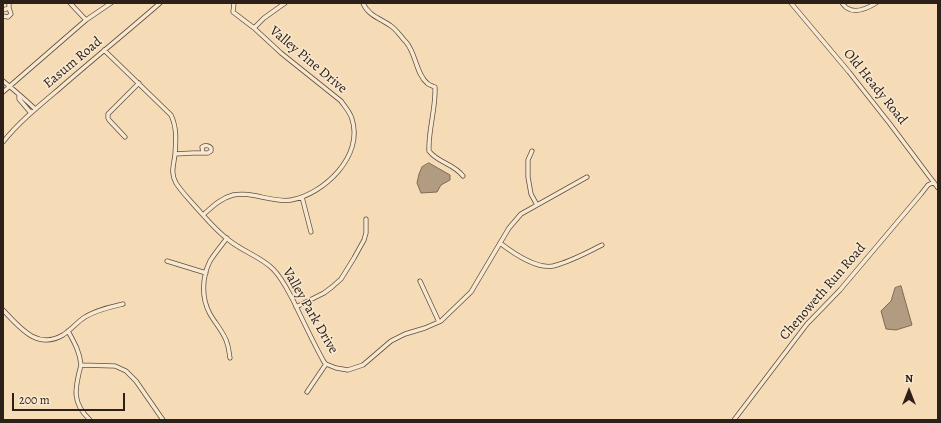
<!DOCTYPE html>
<html>
<head>
<meta charset="utf-8">
<style>
	body { margin:0 }
	#map { position:relative; width:941px; height:423px; overflow:hidden; background:#f6dcb6; font-family:Alegreya,serif }
	canvas { display:block }
	.frame { position:absolute; inset:0; border:4px solid #2c2019; pointer-events:none }
	.north { position:absolute; left:889px; top:371px; width:40px; height:40px; -webkit-text-stroke:3px #f9e8d0; paint-order:stroke; rotate:0deg; font-size:11px; font-weight:700; line-height:16px; text-align:center; color:#2c2019 }
	.north::after { content:''; display:block; margin:auto; width:14px; height:18px; background:#2c2019; clip-path:polygon(50% 0,100% 100%,50% 72%,0 100%) }
	.scale { position:absolute; left:12px; top:393px; width:113px; height:18px; box-sizing:border-box; border:2px solid #2c2019; border-top:0; padding-left:5px; font-size:12px; line-height:14px; white-space:nowrap; color:#2c2019; -webkit-text-stroke:3px #f9e8d0; paint-order:stroke }
</style>
</head>
<body>
<div id="map">
<canvas width="941" height="423"></canvas>
<div class="frame"></div>
<div class="north">N</div>
<div class="scale">200 m</div>
</div>
<script>
const ctx = document.querySelector('canvas').getContext('2d');
ctx.lineJoin = 'round';
function fill(path, color) {
  ctx.fillStyle = color;
  ctx.fill(path, 'evenodd');
}
function strokePath(path, color, width, dash) {
  ctx.strokeStyle = color;
  ctx.lineWidth = width;
  ctx.lineCap = dash ? 'butt' : 'round';
  ctx.setLineDash(dash || []);
  ctx.stroke(path);
}
function write(font, color, halo, rows, align = 'center') {
  ctx.font = font + ' Alegreya,serif';
  ctx.lineWidth = 3;
  ctx.setLineDash([]);
  ctx.textBaseline = 'middle';
  ctx.strokeStyle = halo;
  ctx.fillStyle = color;
  for (const [text, x, y, turn = 0] of rows) {
    ctx.save();
    ctx.translate(x, y);
    ctx.rotate((+turn || 0) * Math.PI / 180);
    ctx.textAlign = isNaN(turn) ? turn : align;
    if (halo) ctx.strokeText(text, 0, 0);
    ctx.fillText(text, 0, 0);
    ctx.restore();
  }
}
const water = new Path2D(`
	M429,163L450,175V180L441,185L437,192L421,193L417,183L419,174L422,167Z
	M901,286L912,325L896,330L886,329L881,311L891,301L895,288Z`);
fill(water, '#b19c81');
strokePath(water, '#7c6a57', 1);
const minor = new Path2D(`
	M70,3L86,20
	M363,3C368,16 382,19 391,26C397,30 401,37 406,42C416,53 416,74 427,83C429,85 432,86 435,87C436,109 428,130 429,151C438,163 453,163 463,176
	M791,3L849,72L890,124L938,188
	M842,3C843,4 846,8 847,8C856,14 868,8 876,3
	M3,10L9,8V3
	M3,16L8,17L11,14L9,8
	M254,28L264,18L285,3
	M104,50L171,115C177,128 176,140 175,154C174,165 170,172 176,183C181,191 188,198 194,205C205,217 216,231 230,241C244,252 261,257 273,269C282,278 287,289 293,300C303,321 313,342 324,362L326,364L336,368L348,370L363,365L391,341L405,334L425,328L441,321L471,292L509,228L521,214L587,177
	M3,81C14,90 25,99 35,109
	M3,92L86,20L111,3
	M19,95V99L31,113
	M125,137L109,120L108,118V114L139,83
	M3,142C19,122 40,105 59,89C92,60 127,32 160,3
	M532,151L528,160V177L531,194L537,205
	M175,154L193,153H208L211,151V148C209,145 205,145 202,147L203,153
	M302,197L311,232
	M203,215C212,207 221,198 233,195C253,191 271,203 291,200C324,194 364,156 352,119C350,112 345,107 341,101L281,53L254,28L233,12L234,3
	M227,238C221,246 215,253 210,261C202,277 201,298 210,314C215,323 225,334 227,343C229,348 229,353 230,358
	M500,243C513,253 536,269 553,266C570,262 586,253 602,245
	M167,261L206,273
	M420,281L439,322
	M296,307L324,293L332,287L341,279L354,258L364,240L366,233V219
	M3,310C20,328 37,350 63,335C71,330 77,322 85,317C96,310 110,307 123,304
	M68,331C74,342 80,352 81,365C75,388 71,402 90,420
	M81,365L115,366L126,371L136,381L163,420
	M307,392L326,364
	M734,420L807,324L840,290L921,194L928,185L934,182`);
strokePath(minor, '#5e4f40', 5);
strokePath(minor, '#f9e8d0', 3.5);
write('14px', '#2c2019', '#f9e8d0', [
	["Valley Pine Drive",308,60,40],
	["Easum Road",73,63,-40],
	["Old Heady Road",875,87,51],
	["Chenoweth Run Road",823,292,-49],
	["Valley Park Drive",310,311,60]
]);
</script>
</body>
</html>
